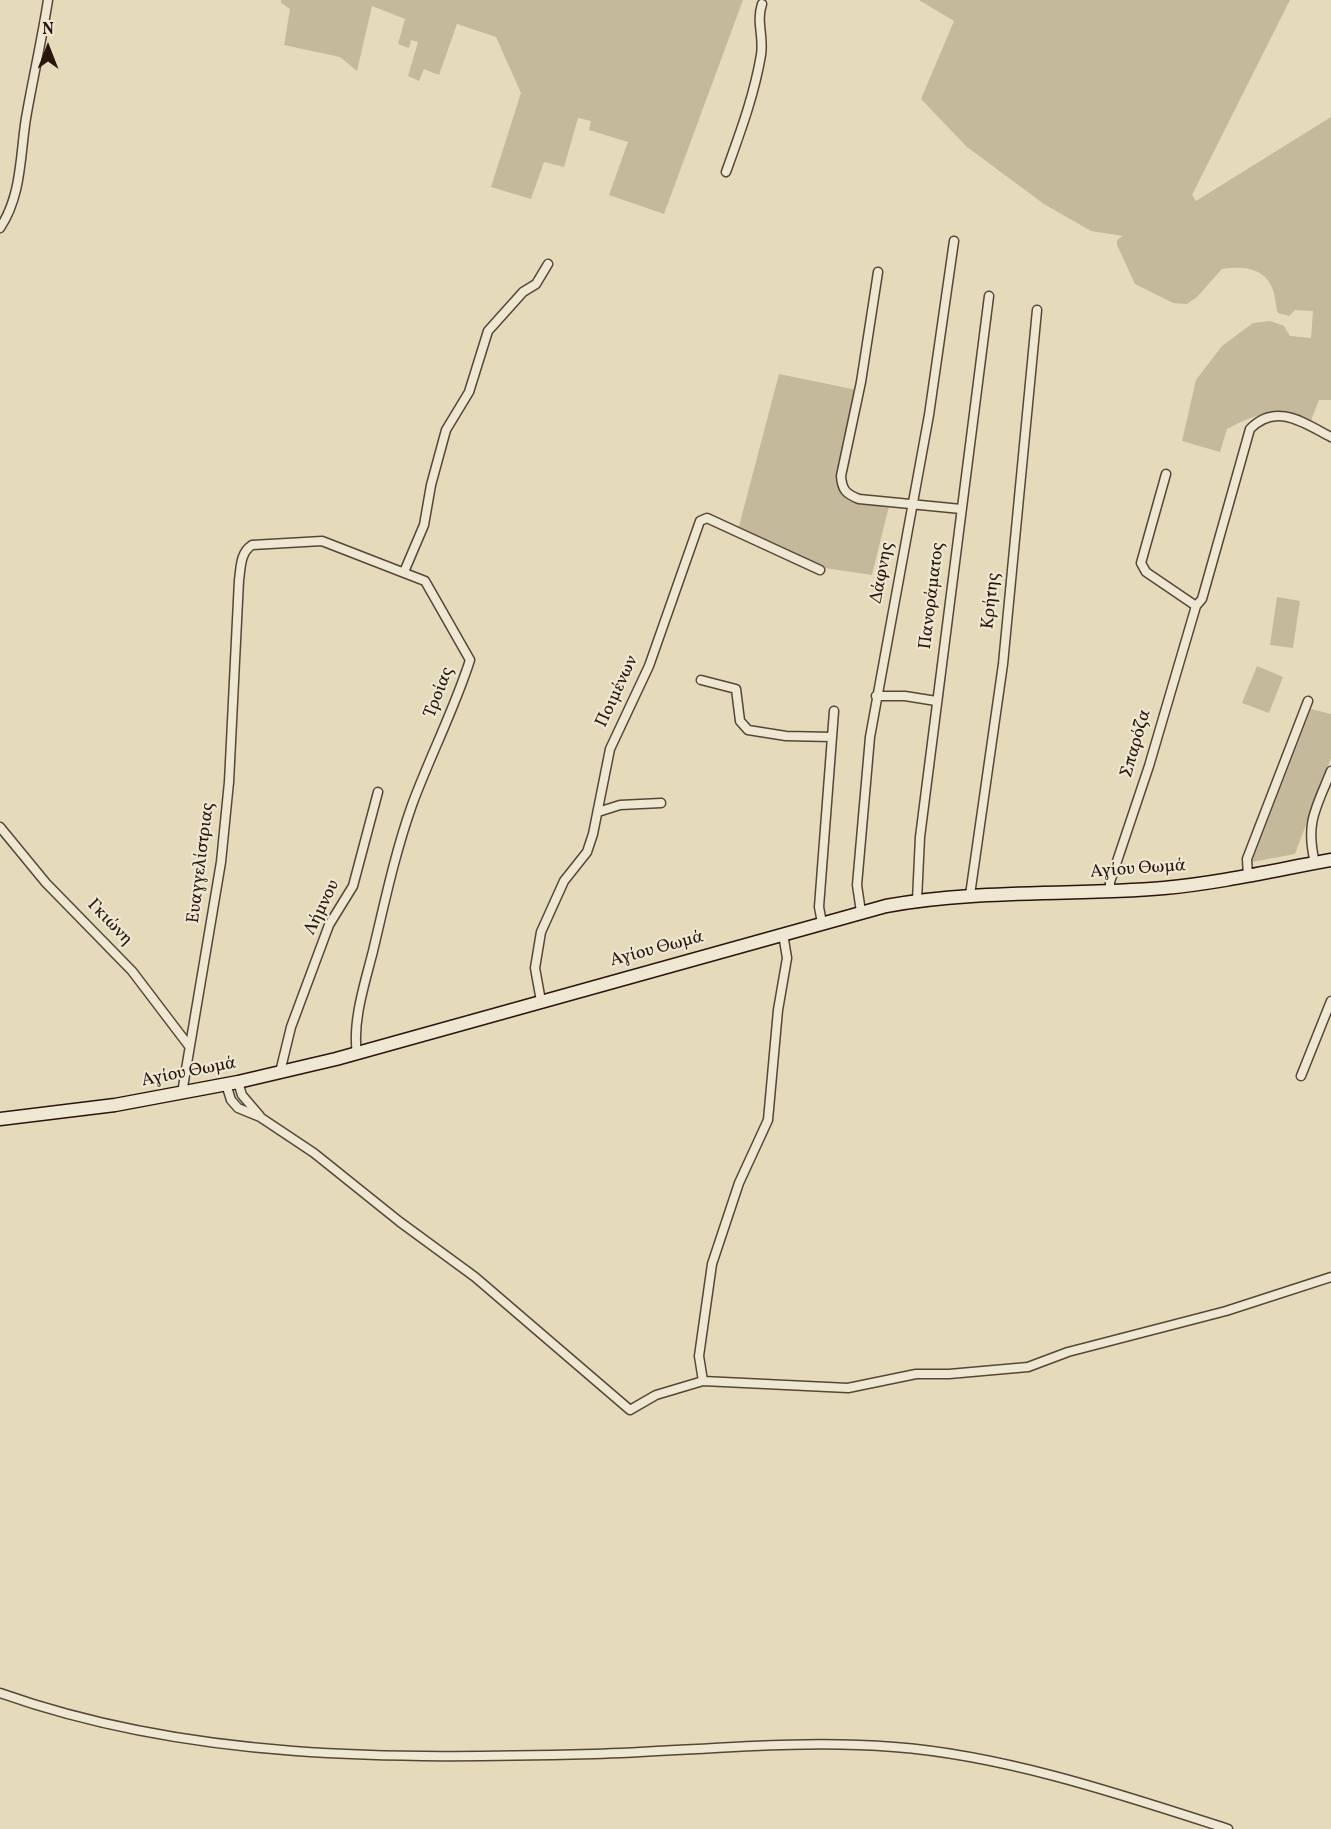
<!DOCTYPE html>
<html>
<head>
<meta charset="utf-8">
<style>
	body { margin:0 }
	#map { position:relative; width:1331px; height:1829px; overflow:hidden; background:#e5dab9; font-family:Vollkorn,serif }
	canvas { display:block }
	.north { position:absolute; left:18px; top:18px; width:60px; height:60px; -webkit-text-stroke:4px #eee7d2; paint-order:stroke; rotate:0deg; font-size:16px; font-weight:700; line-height:24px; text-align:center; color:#27150e }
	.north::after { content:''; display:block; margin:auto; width:21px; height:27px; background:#27150e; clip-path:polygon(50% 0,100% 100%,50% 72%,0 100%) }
</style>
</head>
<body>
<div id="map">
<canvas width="1331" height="1829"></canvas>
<div class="north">N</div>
</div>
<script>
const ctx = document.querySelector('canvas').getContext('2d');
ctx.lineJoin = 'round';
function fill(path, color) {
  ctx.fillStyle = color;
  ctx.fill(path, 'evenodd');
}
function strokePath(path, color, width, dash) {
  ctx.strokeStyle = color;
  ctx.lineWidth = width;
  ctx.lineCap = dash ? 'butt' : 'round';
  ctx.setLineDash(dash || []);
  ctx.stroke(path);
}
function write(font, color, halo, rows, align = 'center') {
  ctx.font = font + ' Vollkorn,serif';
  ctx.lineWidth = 4.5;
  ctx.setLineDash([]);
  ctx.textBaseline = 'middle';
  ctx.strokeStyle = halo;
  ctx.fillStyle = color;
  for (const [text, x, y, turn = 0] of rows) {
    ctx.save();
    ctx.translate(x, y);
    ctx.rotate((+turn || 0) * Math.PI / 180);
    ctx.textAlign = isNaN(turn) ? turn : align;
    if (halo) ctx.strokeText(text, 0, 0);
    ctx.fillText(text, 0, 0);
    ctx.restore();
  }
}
fill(new Path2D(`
	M281,0H743L664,214L609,195L628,142L589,130L591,121L578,118L564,167L544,162L531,199L491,187L521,93L496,37L457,24L439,75L424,69L419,81L408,76L418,42L411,40L409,48L398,44L405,19L372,6L357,71L340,57L284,45L290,9L281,3Z
	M919,0H1290L1192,195L1196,201L1331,117V400H1319L1310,423C1275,409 1261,411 1227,429L1220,452L1182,441L1196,380L1222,346L1253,323L1270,321L1284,326L1290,336L1311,338L1313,311L1295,310L1289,316L1278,313C1275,306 1276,298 1273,290C1265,267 1242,266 1222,269L1197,297L1187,304L1173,303L1135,284L1117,245V240L1123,236L1091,231L1044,204L967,147L921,99L954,21Z
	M779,374L857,390L838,479L840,491L846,499L889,506L872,575L818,567L738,530Z
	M1277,597L1300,601L1293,648L1270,645Z
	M1257,666L1283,677L1269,713L1242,703Z
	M1311,709L1331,714V758L1295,854L1252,862Z`), '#c5b99c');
const street = new Path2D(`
	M726,172C740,133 754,96 761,55C764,36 756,22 762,4
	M0,228C22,195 20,155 26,118C33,78 42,39 48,0
	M878,272L861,382L841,476C842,490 846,494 859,499L961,509
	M1166,474L1141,563L1146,572L1196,606
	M404,572L424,525L431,485L446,430L469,392L488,331L523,292L536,284L548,264
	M701,680L736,689L740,721L748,730L786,736L832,737
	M876,696H905L936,701
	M598,812L620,805L661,803
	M0,827L46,883L132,971L189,1046
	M1315,863C1305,822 1316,809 1331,771
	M1248,876L1247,859L1308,701
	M1110,891V882L1149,766L1196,606L1202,599L1250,429C1276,402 1304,423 1331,437
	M970,895L1003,664L1037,310
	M917,900L920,837L989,296
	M861,912L857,885L870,737L929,415L954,241
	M822,923L819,907L834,711
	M541,1001L535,968L541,932L564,881L587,852L593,834L610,749L649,666L700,521L707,518L820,570
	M280,1072L291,1027L329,925L353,886L378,792
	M1301,1076L1331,1001
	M238,1082L242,1095L260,1116
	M226,1084L231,1100L238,1108L260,1117L314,1153L400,1222L475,1277L630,1410L656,1395L703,1381L699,1356L712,1264L739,1183L768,1120L778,1010L787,958L783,934
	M182,1093L221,862L229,782L239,580C241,567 240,553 252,545L322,541L425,581L470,660C454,710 430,756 412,805C395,853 385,901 373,951C365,983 352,1021 357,1054
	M703,1381L848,1388L916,1374H949L1028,1367L1068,1352L1226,1311L1331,1277
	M0,1693C192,1761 392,1759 594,1754C693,1751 795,1739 894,1747C1004,1755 1123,1795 1228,1829`);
const secondary = new Path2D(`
	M0,1119L115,1105L238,1082L336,1059L886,906C978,889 1071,896 1164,888C1220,883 1276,870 1331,860`);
strokePath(street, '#564639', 11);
strokePath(secondary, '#27150e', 15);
strokePath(street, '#eee7d2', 8);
strokePath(secondary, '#eee7d2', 12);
write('18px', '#27150e', '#eee7d2', [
	["Δάφνης",883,573,-79],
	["Πανοράματος",933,596,-83],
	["Κρήτης",992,601,-84],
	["Ποιμένων",618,692,-65],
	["Τροίας",440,693,-69],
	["Σπαρόζα",1137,744,-74],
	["Ευαγγελίστριας",202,863,-83],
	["Αγίου Θωμά",1138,870,-4],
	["Λήμνου",323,908,-64],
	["Γκιώνη",109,923,46],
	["Αγίου Θωμά",657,950,-15],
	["Αγίου Θωμά",189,1073,-11]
]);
</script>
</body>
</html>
